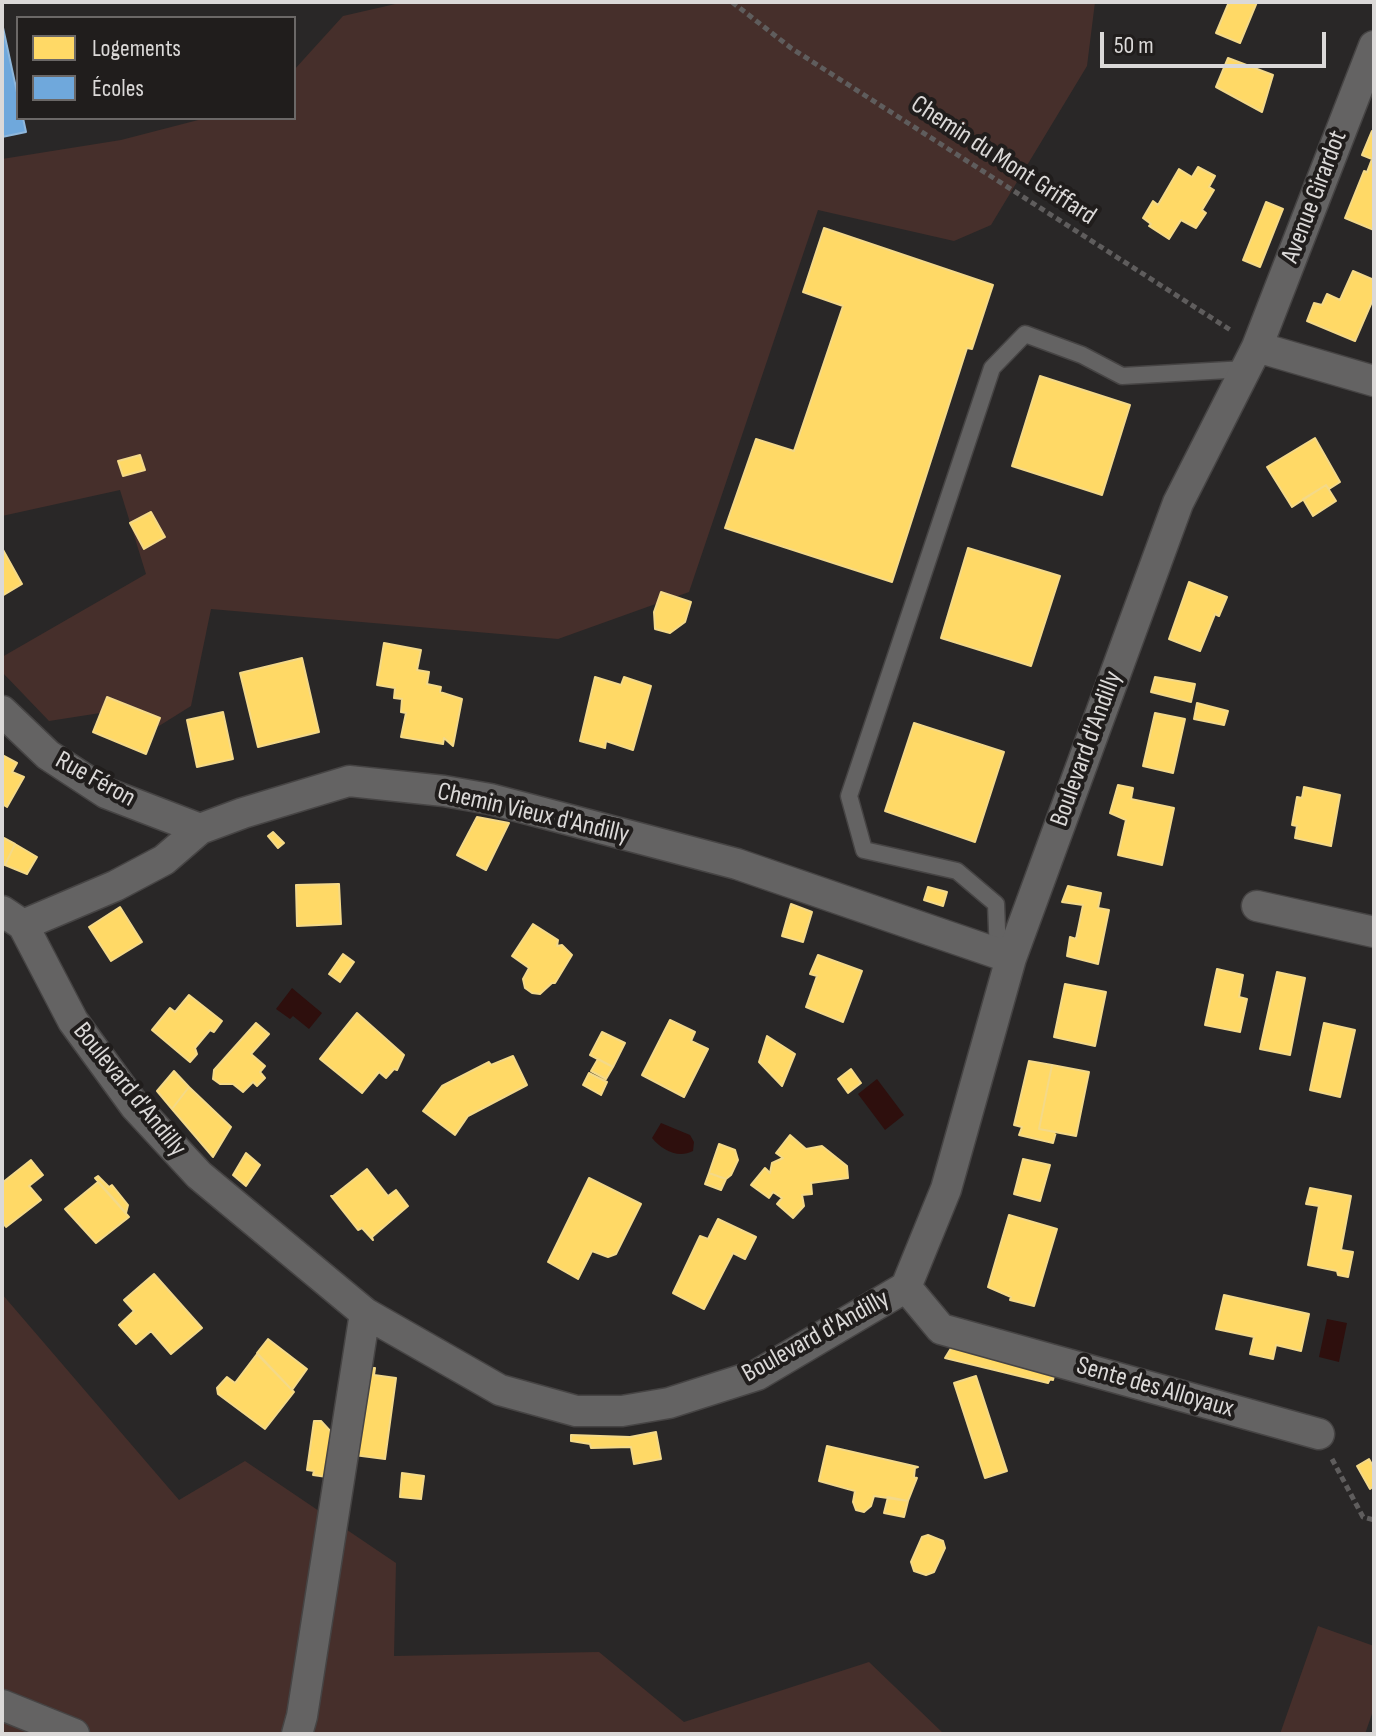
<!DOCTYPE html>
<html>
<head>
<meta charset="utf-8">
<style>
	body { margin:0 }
	#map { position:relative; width:1376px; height:1736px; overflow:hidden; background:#292727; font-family:"Sofia Sans Condensed",sans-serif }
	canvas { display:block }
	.frame { position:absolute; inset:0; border:4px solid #dbd9d8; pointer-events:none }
	.legend { position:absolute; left:16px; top:16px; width:280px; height:104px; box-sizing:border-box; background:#201d1c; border:2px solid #6b6867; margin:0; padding:10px 14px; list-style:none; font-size:24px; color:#dbd9d8 }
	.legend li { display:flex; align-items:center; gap:16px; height:40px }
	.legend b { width:40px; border:2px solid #6b6867 }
	.scale { position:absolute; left:1100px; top:32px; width:226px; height:36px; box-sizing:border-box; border:4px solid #dbd9d8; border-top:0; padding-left:10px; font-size:24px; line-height:28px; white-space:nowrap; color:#dbd9d8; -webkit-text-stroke:6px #201d1c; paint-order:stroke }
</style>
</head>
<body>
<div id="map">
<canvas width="1376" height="1736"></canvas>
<div class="frame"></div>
<ul class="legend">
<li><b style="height:22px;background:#ffd966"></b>Logements</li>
<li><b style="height:22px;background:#6fa8dc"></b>Écoles</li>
</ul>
<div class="scale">50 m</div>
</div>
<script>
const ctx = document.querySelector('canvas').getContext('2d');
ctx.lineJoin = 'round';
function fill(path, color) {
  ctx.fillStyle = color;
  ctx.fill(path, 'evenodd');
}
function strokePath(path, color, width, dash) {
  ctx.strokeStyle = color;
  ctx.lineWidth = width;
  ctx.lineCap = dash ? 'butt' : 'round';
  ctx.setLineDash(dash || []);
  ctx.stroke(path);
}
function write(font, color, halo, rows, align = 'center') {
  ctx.font = font + ' "Sofia Sans Condensed",sans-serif';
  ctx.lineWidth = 8;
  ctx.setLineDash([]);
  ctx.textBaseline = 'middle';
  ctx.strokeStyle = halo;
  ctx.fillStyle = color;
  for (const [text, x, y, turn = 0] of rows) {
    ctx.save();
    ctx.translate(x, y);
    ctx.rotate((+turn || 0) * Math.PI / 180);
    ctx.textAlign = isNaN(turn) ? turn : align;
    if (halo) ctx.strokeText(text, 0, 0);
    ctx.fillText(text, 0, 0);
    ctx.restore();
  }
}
fill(new Path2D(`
	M404,2H1095L1087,66L991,225L954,241L818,210L689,592L558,639L211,609L191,706L159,726L113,711L49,721L2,672V657L146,574L120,490L2,516V159L121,140L206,118H294V70L343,16Z
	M2,1294L179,1500L245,1461L396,1563L394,1656L599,1652L684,1722L869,1662L944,1734H2Z
	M1318,1626L1374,1646V1708L1365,1734H1280Z`), '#462f2b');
fill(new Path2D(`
	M292,988L322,1013L309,1029L293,1016L290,1019L276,1009Z
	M877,1079L904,1115L885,1130L858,1094Z
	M661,1123L690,1135L694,1142L693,1151C678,1159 662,1150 652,1138Z
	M1327,1319L1347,1323L1339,1362L1319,1357Z`), '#2e0f0d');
const homes = new Path2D(`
	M1229,2H1257L1240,43L1216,33Z
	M1228,58L1273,75L1262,112L1216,87Z
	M1372,131L1374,132V230L1345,218L1364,171L1367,172L1372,159L1362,155Z
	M1198,167L1215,176L1209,187L1214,190L1202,210L1206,213L1196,228L1181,220L1169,239L1149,226L1151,224L1143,218L1153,201L1158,205L1179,169L1192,177Z
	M1266,202L1283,209L1260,267L1243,260Z
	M824,228L993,285L972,349L967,348L892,582L725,528L756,439L794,451L843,306L803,292Z
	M1353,271L1374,280V297L1355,341L1307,321L1314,303L1322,305L1327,294L1340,300Z
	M1040,376L1130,405L1102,495L1012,466Z
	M1315,438L1340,482L1329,489L1326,485L1292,507L1267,467Z
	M140,455L145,470L123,476L118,461Z
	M1326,485L1336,501L1313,516L1303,499Z
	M151,512L165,537L144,549L130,523Z
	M2,548L22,584L2,596Z
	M968,548L1060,576L1031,666L941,638Z
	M1189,582L1227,597L1219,616L1215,614L1200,651L1169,639Z
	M661,592L691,602L685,622L670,633L655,629L654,612Z
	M384,643L421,650L417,670L429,672L427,684L441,687L440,692L462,699L453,746L444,738L443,744L401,737L406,713L401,712L402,699L394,698L395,688L377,685Z
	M302,658L319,732L258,747L240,673Z
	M595,677L621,685L624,677L651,686L633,750L606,741L605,748L580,741Z
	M1155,677L1195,684L1191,702L1151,692Z
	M107,697L160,718L146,754L93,732Z
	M1197,703L1228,711L1224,725L1194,719Z
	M223,712L233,759L197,767L187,720Z
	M1155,713L1185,719L1173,773L1143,766Z
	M914,723L1004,752L975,842L885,811Z
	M2,755L17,763L12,772L24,777L7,807L2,804Z
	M1118,785L1133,788L1131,799L1174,808L1162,865L1118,855L1126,820L1110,813Z
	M1304,787L1340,795L1331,846L1295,838L1297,826L1292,825L1297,797L1302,798Z
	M477,817L509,823L486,870L457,855Z
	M273,832L284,843L278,848L268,836Z
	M2,837L15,844L5,865L2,864Z
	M15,844L37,857L27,874L5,865Z
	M339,884L341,924L297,926L296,885Z
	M1068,886L1101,893L1098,908L1109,910L1098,964L1067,956L1070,937L1076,939L1083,905L1062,902Z
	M928,887L947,892L943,906L924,900Z
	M791,904L812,912L803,942L782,936Z
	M120,907L142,942L111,961L89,927Z
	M533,924L558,940L557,946L562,945L572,955L555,983H552L540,994L532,993L525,988L523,979L529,968L512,956Z
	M343,954L354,962L340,982L329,974Z
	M818,955L862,971L843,1022L806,1007L817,976L810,974Z
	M1217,969L1243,975L1239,997L1247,999L1240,1032L1205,1025Z
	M1277,972L1305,978L1290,1055L1260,1049Z
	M1065,984L1106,992L1095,1046L1054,1037Z
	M189,995L222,1021L214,1032L210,1030L195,1048L197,1054L190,1062L152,1030L170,1008L175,1012Z
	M357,1013L404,1055L397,1070L394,1069L386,1078L379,1072L362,1093L320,1059Z
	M670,1020L695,1032L691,1041L708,1049L684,1097L642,1075Z
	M256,1023L269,1034L251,1054L265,1066L260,1072L265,1078L257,1086L253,1082L243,1092L233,1084H220L213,1079L214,1070Z
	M1324,1023L1355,1030L1340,1097L1310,1090Z
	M602,1032L625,1043L613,1067L590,1055Z
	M767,1036L795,1054L782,1086L759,1062Z
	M513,1056L527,1085L468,1116L455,1135L423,1111L442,1086L489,1062L491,1065Z
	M598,1059L613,1067L606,1079L591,1071Z
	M1029,1061L1052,1065L1039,1129L1056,1132L1053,1143L1019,1135L1022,1127L1014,1125Z
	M1052,1065L1089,1072L1076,1136L1039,1129Z
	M851,1069L861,1083L848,1093L838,1079Z
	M174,1071L189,1087L172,1109L157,1091Z
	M589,1073L607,1082L601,1095L583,1085Z
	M189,1087L231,1127L213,1157L172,1109Z
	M790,1135L806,1149L822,1146L847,1166L848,1178L811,1183L812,1194L802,1195L804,1206L793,1218L777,1204L782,1198L773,1192L769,1198L751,1185L765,1168L770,1173L772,1163L783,1158L776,1153Z
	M719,1144L735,1150L738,1160L731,1175L726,1179L709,1173Z
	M246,1153L260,1165L246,1186L233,1175Z
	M1023,1159L1050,1165L1040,1201L1014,1194Z
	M31,1160L43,1175L29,1186L41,1200L6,1227L2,1222V1183Z
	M367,1169L388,1196L396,1190L408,1206L372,1237L373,1240L362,1228L358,1230L331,1196H333Z
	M709,1173L726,1179L721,1190L705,1184Z
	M98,1176L109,1187L112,1185L128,1205L126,1213L95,1178Z
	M589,1178L641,1204L616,1254L608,1257L592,1251L578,1279L548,1262Z
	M98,1182L129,1217L96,1243L65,1209Z
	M1310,1188L1351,1196L1341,1250L1353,1252L1348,1277L1338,1275L1337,1271L1308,1265L1319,1206L1306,1204Z
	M1009,1215L1057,1229L1034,1306L1010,1300L1011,1297L988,1287Z
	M718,1219L756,1237L745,1259L733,1253L704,1309L673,1293L700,1236L708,1239Z
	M154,1274L202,1328L171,1354L151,1331L136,1344L119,1325L134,1311L124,1300Z
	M1224,1295L1309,1314L1301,1351L1276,1345L1273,1359L1250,1354L1254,1337L1216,1329Z
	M268,1339L307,1369L292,1390L257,1353Z
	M953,1345L1055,1371L1053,1380L1050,1379L1048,1383L945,1358Z
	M257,1354L294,1392L265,1429L218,1394L217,1388L227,1377L235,1383Z
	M367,1368H375L374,1375L396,1378L385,1459L354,1455Z
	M976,1376L1007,1471L985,1478L954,1383Z
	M314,1421H321L333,1434L327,1477L313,1475L314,1471L307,1470Z
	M656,1432L661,1459L634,1464L631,1447L591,1448L590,1444L571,1441V1435L630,1437Z
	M827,1446L918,1467L915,1468L914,1477L917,1478L908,1501L874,1496L871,1506L864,1512L856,1510L853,1502L855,1491L819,1481Z
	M1369,1459L1374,1468V1486L1370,1489L1357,1466Z
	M402,1473L424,1476L421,1499L400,1497Z
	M888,1497L908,1501L904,1517L884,1513Z
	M928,1535L943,1541L945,1548L934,1572L926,1575L914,1571L911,1562L922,1537Z`);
fill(homes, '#ffd966');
strokePath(homes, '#f4d988', 2);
const schools = new Path2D(`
	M2,23L18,97V118H23L26,132L2,137Z`);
fill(schools, '#6fa8dc');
strokePath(schools, '#8fb7db', 2);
const lane = new Path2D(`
	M998,954L996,904L957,871L864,850L849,796L992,368L1025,334L1082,355L1122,376L1246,369`);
const street = new Path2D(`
	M1257,347L1374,381
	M2,711L48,755L106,793L200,829
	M1257,906L1374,932
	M2,911L23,925L73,1021L135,1106L199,1175L365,1313L500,1390L576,1411H622L669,1403L757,1375L906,1287L946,1189L1011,958L1178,503L1257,347L1374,46
	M23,925L115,886L164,860L200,829L243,813L349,781L444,791L490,799L737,864L1011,958
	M906,1287L941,1329L1319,1434
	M2,1705L74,1734
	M297,1734L302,1716L365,1313`);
strokePath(lane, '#464444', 19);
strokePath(street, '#464444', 33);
strokePath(new Path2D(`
	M732,2L791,48L1232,331
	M1332,1459L1363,1517L1374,1520`), '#5f5d5d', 5, [6, 4]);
strokePath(lane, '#646363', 16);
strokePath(street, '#646363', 30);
write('26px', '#dbd9d8', '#201d1c', [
	["Chemin du Mont Griffard",1003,161,33],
	["Avenue Girardot",1315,197,-69],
	["Boulevard d'Andilly",1087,749,-70],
	["Rue Féron",95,780,29],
	["Chemin Vieux d'Andilly",533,814,13],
	["Boulevard d'Andilly",129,1090,51],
	["Boulevard d'Andilly",816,1337,-29],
	["Sente des Alloyaux",1155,1388,16]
]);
</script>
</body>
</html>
